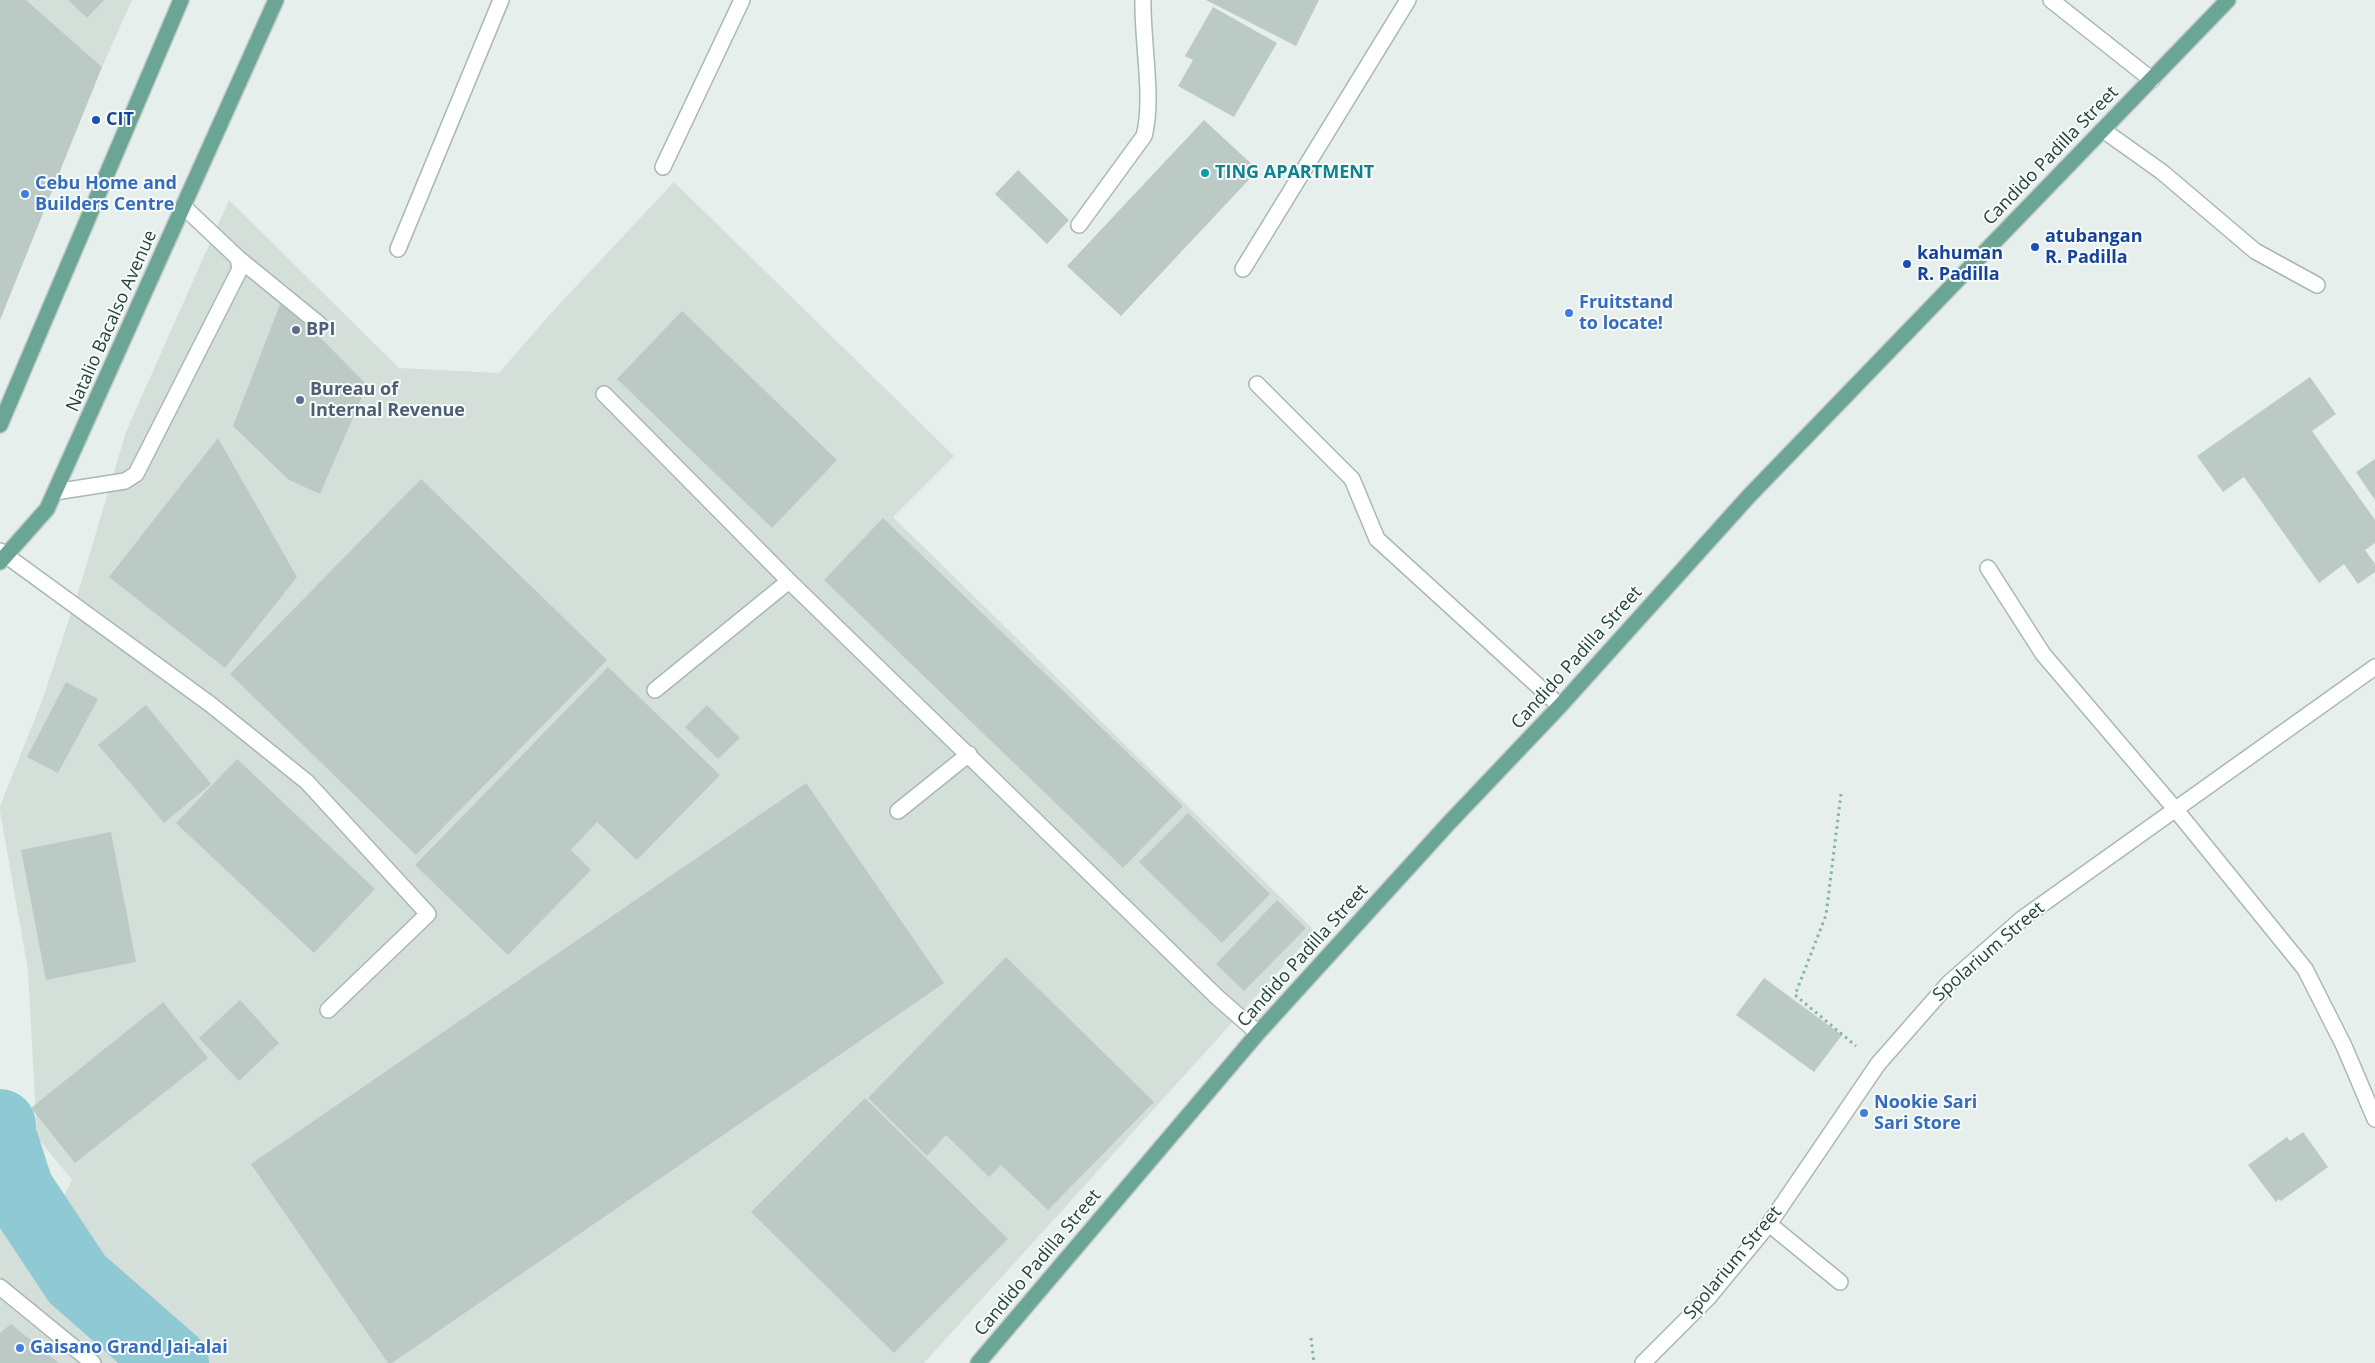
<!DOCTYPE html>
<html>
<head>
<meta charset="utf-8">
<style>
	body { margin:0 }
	canvas { display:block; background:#e6efeb }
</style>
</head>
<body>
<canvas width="2375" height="1363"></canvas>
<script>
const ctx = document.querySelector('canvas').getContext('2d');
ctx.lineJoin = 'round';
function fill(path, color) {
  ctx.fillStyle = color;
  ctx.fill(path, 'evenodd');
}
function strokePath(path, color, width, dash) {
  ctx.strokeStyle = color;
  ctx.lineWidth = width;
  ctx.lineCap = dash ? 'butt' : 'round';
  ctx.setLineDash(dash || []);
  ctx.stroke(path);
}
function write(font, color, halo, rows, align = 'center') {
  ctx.font = font + ' "Open Sans",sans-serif';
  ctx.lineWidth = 4;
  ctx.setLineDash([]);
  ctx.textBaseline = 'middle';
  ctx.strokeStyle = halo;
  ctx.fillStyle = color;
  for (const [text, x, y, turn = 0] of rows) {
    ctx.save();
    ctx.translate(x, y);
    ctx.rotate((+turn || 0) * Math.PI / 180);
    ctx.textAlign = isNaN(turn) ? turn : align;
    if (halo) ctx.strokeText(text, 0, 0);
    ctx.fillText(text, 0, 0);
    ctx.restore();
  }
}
fill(new Path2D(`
	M26,0H132L102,67Z
	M674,182L954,456L893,517L1315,931L924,1363H206L53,1216L72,1180L37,1137L28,970L0,811V806L42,701L81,583L126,432L229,200L399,368L499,373L551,313Z
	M0,1198L54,1290L139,1363H0Z`), '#d4dfda');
strokePath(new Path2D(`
	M0,1125V1134L18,1190L77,1279L173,1363`), '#8ec9d4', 72);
fill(new Path2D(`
	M0,0H26L102,67L0,320Z
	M68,0H104L87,18Z
	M1206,0H1319L1296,46Z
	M1213,7L1277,43L1234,117L1178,86L1193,60L1185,56Z
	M1204,120L1258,170L1121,316L1067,266Z
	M1018,170L1069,220L1047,244L995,194Z
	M282,299L367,385L320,494L289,480L233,426Z
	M682,311L837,460L772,528L617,379Z
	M2310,377L2336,414L2312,431L2375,520V543L2365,550L2375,564V572L2358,584L2344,564L2319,583L2244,477L2223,492L2197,456Z
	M218,438L297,577L225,668L109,577Z
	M2375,459V500L2356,472Z
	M421,479L607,660L416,855L230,674Z
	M883,518L1183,806L1123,868L824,580Z
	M608,667L720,775L637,860L597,822L571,850L591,870L508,955L415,865Z
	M66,682L98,699L58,773L27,757Z
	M146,705L211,784L164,823L98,745Z
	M707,705L740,738L718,759L685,727Z
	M237,759L375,889L314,953L176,823Z
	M806,783L944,983L392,1363H388L251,1164Z
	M1188,813L1270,894L1222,943L1139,862Z
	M111,832L136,962L46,980L21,850Z
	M1277,900L1306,928L1244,991L1216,964Z
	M1006,957L1154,1102L1048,1210L1001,1165L989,1177L946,1135L927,1156L868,1098Z
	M1764,978L1842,1035L1814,1072L1736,1015Z
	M240,1000L279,1043L239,1081L199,1038Z
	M163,1002L208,1058L75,1163L31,1108Z
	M865,1098L1008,1239L894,1353L751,1212Z
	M2303,1132L2328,1167L2281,1201L2279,1199L2276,1202L2248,1165L2287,1137L2290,1141Z
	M11,1324L59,1363H0V1333Z`), '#bbcac4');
const minor = new Path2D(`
	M2051,0L2152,80
	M2103,130L2162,172L2255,251L2317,285
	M663,167L742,0
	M184,207L238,258L319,324
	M1079,225L1144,136C1154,99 1142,41 1143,0
	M398,249L501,0
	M1243,269L1408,0
	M1257,384L1352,479L1377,539L1560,706
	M604,394L789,581L1217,997L1258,1033
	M55,492L125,481L136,474L240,269L238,258
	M0,551L210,704L307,782L428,914L328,1010
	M1988,568L2043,654L2176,810L2305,969L2344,1046L2375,1119
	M655,690L789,581
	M898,811L969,754
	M1769,1224L1840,1282
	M0,1287L93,1363
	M1643,1363L1708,1298L1769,1224L1878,1064L1949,983L2023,918L2375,667`);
const major = new Path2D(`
	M0,425L181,0
	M0,562L47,509L276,0
	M978,1363L1258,1033L1448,824L1560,706L1749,496L2228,0`);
strokePath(minor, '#a8b8b2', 18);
strokePath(major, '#c2cac8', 18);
strokePath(new Path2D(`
	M1841,794L1826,915L1795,995L1856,1046
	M1311,1338L1314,1363`), '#86b3a5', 3, [2.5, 4]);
strokePath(minor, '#fff', 15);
strokePath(major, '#6aa596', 15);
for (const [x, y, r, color] of [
	[96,120,5,"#1a4fb4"],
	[1205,173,5,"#0f9aa8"],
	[25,194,5,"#3f7fe0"],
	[2035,247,5,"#1a4fb4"],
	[1907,264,5,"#1a4fb4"],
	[1569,313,5,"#3f7fe0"],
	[296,330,5,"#5c6f8a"],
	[300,400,5,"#5c6f8a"],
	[1864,1113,5,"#3f7fe0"],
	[20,1348,5,"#3f7fe0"]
]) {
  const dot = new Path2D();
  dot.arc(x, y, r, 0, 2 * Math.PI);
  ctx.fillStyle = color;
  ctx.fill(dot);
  strokePath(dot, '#f7fbf9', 2);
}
write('bold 18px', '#164399', '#f7fbf9', [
	["CIT",106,120],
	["atubangan",2045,237],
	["R. Padilla",2045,258],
	["kahuman",1917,254],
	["R. Padilla",1917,275]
], 'left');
write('18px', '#24423a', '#f7fbf9', [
	["Candido Padilla Street",2051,156,-46],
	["Natalio Bacalso Avenue",112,321,-66],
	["Candido Padilla Street",1577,658,-48],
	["Spolarium Street",1989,952,-41],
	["Candido Padilla Street",1303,956,-48],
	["Candido Padilla Street",1038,1263,-50],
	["Spolarium Street",1733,1263,-50]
]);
write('bold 18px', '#0d838f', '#f7fbf9', [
	["TING APARTMENT",1215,173]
], 'left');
write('bold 18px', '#366cbe', '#f7fbf9', [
	["Cebu Home and",35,184],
	["Builders Centre",35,205],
	["Fruitstand",1579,303],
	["to locate!",1579,324],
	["Nookie Sari",1874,1103],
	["Sari Store",1874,1124],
	["Gaisano Grand Jai-alai",30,1348]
], 'left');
write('bold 18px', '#4e5e75', '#f7fbf9', [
	["BPI",306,330],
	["Bureau of",310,390],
	["Internal Revenue",310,411]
], 'left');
</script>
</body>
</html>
